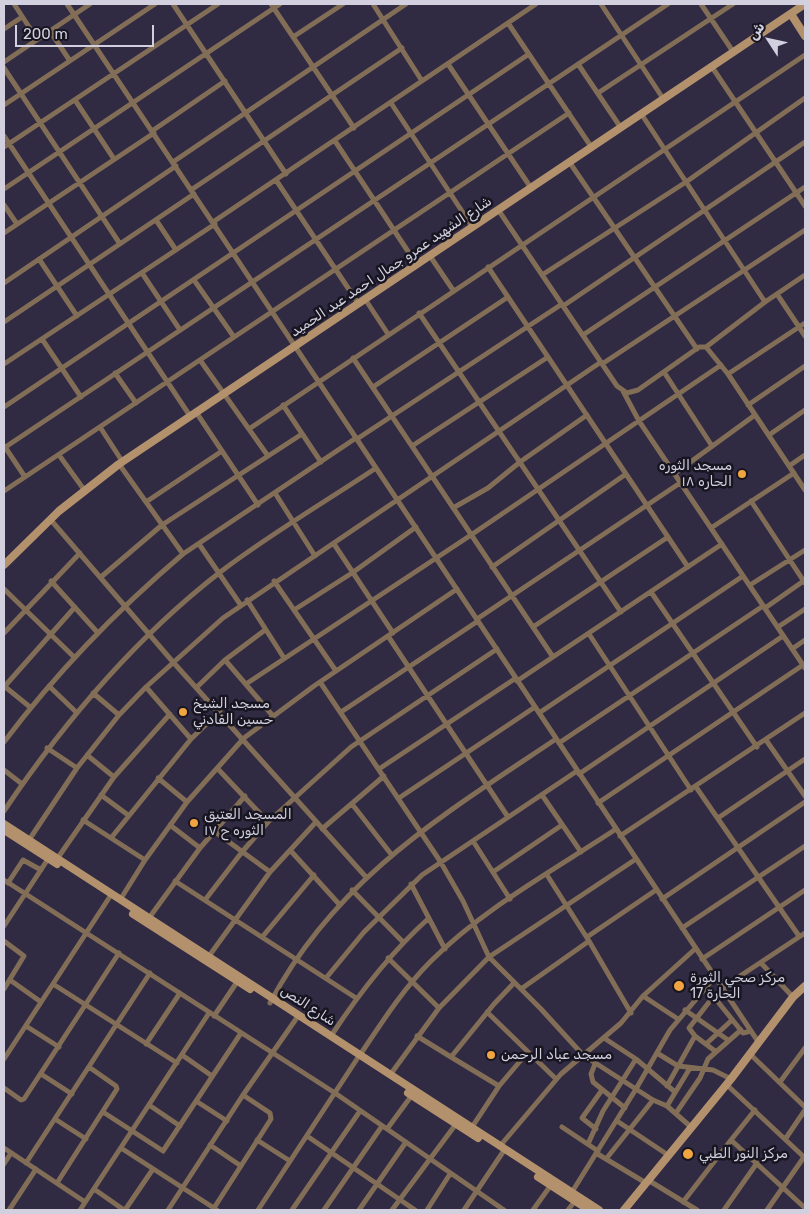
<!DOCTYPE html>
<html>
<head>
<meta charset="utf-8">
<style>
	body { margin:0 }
	#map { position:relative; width:809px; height:1214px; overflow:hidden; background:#302a43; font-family:Rubik,"Noto Naskh Arabic",sans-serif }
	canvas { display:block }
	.frame { position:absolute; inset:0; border:5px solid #d2cfdf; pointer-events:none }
	.north { position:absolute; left:744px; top:15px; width:50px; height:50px; -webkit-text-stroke:4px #171520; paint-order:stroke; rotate:305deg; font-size:14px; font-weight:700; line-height:20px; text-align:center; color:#d2cfdf }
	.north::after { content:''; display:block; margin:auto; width:18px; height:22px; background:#d2cfdf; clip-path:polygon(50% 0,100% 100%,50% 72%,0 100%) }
	.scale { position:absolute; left:15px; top:25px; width:139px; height:22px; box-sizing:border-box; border:2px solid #d2cfdf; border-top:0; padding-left:6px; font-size:15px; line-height:18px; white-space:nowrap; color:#d2cfdf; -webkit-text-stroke:4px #171520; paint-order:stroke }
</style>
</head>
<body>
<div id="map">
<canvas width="809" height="1214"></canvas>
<div class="frame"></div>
<div class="north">ش</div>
<div class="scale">200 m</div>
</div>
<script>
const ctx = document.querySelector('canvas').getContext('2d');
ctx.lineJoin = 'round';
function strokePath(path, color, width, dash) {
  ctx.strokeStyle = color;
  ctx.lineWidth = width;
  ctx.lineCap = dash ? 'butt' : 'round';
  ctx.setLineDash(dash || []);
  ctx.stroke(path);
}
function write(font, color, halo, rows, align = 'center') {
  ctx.font = font + ' Rubik,"Noto Naskh Arabic",sans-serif';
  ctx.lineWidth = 5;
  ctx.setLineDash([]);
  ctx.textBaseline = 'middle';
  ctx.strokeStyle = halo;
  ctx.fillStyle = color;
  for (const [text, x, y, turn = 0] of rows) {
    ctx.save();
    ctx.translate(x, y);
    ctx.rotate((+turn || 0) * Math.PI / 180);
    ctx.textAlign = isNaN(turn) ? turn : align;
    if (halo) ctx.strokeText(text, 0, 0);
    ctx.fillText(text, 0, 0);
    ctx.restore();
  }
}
strokePath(new Path2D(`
	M14,4L37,39
	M67,4L759,1043
	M173,4L286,174
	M271,4L354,128
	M373,4L422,81
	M601,4L664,100
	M701,4L734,53
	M508,23L592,148
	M4,29L22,17
	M50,31L70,61
	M293,37L343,4
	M4,62L90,4
	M448,64L531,188
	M578,64L621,128
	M712,67L805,206
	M4,68L120,244
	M598,93L733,4
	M75,100L114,159
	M391,103L473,228
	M4,105L155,4
	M642,115L765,302
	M152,131L225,81
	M4,136L190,416
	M335,141L417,265
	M4,147L218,4
	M173,162L406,4
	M570,163L697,349
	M276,180L358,303
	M4,189L280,4
	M191,190L402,48
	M4,205L17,224
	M499,211L617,386L627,393L638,390L699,347H706L765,302L805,275
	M156,220L176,250
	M213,222L536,4
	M4,233L154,133
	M430,256L453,290
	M39,259L77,316
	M488,267L688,567
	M142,273L180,330
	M542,275L686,182L805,98
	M194,280L234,337
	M4,283L176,166
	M777,294L805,336
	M365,299L388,334
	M563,306L805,142
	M419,313L621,612
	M4,322L194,194
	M583,335L805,187
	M42,339L81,397
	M706,347L728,374L805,490
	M353,358L553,657
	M200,360L268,456
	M4,364L215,224
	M602,364L805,230
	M664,372L712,446
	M115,373L136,403
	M728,374L805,323
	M373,387L508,297
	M623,391L639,421L805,668
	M283,405L321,462
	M748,405L805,366
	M4,407L529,54
	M196,412L258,505
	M100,427L122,461
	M249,429L805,55
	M769,435L805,410
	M357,439L562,304
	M412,446L548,357
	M5,447L25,477
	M4,448L668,4
	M59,455L85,491
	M119,464L183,554
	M789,466L805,455
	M674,474L755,415
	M4,491L569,113
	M275,493L315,556
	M751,501L805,583
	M146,502L222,451
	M453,508L488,488L520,462L587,415
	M50,519L173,662L366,877
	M711,528L794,473
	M199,544L240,604
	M334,544L393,633
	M492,567L626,474
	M101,577L162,525L302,434
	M51,581L98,633
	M274,581L336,671
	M750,585L805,550
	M4,589L74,657
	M651,592L757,747
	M247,600L284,658
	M765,608L805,580
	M294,610L352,573L416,527
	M477,619L680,483
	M533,627L668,537
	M778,627L805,609
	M4,633L80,553
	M589,634L691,790
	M388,636L508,817
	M792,649L805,640
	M225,660L273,716
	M517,681L722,544
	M320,682L440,861L463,901L489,957L541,1009L583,1055L653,1100L667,1106L691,1127
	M246,684L471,535L721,365
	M4,686L30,707
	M49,686L76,712
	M4,687L75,607
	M146,687L191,739
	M197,687L225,660L265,630
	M93,693L119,715
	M341,712L478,621
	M539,713L743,576
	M766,740L805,796
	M4,742C56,673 116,611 183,554L356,438
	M559,743L763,606
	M47,748L77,768
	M87,755L114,777
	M217,768L268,822
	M379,769L516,678
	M4,770L22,784
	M579,774L783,636
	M158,778L187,802
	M696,787L799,936
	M101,795L128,815
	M542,795L581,852
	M399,798L535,707
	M598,803L803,665
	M352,804L391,854
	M4,811C64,722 133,640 219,573C267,536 325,502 376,468
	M718,818L805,759
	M83,820L145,860
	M170,825L200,848
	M322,829L384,776
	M214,831L270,872
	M620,836L805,713
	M111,838L191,739L220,711
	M29,840L77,768L119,715L146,687L223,618L601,362
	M473,841L510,899
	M290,850L339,904
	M57,859L114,777L170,714
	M493,872L562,825
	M547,875L589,941L631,1013
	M4,880L335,1093L504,1210
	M175,881L356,998
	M8,883L23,860L41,870
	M411,884L445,949
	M352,890L403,942
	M662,899L805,802
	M120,900L145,860L187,802L244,738L314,686L457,589
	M205,900L242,852L268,822L351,747L497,649
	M149,918L200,848L245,796
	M4,926L48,859
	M682,928L805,846
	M263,936L314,875
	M587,937L656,890
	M4,941L24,956L4,989
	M209,956L270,872L316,822
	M388,958L439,1008
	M702,959L805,890
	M761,963L793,997
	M326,978L364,932L422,875L577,771
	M10,980L41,1002
	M53,984L177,1063
	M706,987L743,1033L751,1031
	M722,988L805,933
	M521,989L589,941
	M643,996L678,1019
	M713,997L689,1028L695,1036L715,1051
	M270,1003C336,878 443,815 556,739
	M685,1010L728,1040
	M487,1012L556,1079
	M214,1016L237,982
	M26,1026L59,1047
	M331,1036C360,992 390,953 429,918
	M417,1036L451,1057L494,1004L514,983
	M604,1038L636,1059L675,1092
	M146,1044L180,993
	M706,1044L732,1020
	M657,1053L678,1066L713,1070L731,1079
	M750,1054L805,1107
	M182,1055L212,1076
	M360,1055C382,1022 403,989 431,961C484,908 554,870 616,829
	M451,1057L499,1086
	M4,1059L109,898
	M595,1064L591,1074L593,1082L625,1108
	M41,1074L72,1094
	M390,1075L439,1008L489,957L636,859
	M780,1082L805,1048
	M727,1085L805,1158
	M667,1086L695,1036
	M4,1088L21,1100L24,1099L119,953
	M196,1101L227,1121
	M149,1105L180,1126
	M667,1106L690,1068
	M755,1110L731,1140L805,1208
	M103,1112L163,1151L241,1033
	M676,1113L700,1078L708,1059L741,1030
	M55,1119L86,1139
	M617,1121L668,1155
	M472,1127L499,1086L527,1053
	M562,1127L598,1151
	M387,1129L412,1095
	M596,1129L582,1118L602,1090
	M307,1136L415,1210
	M786,1138L805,1110
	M257,1140L290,1161
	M588,1144L603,1111L636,1059
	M210,1145L241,1166
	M500,1146L561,1074L621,1023L643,996L695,949
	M4,1148L85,1202
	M121,1148L217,1210
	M596,1153L646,1183
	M606,1159L653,1100
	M26,1163L150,973
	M4,1164L11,1153
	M648,1180L697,1210
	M57,1183L117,1089L116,1086L89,1067
	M94,1189L124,1210
	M572,1192L636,1089L670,1030L715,977
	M683,1202L731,1140
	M214,1208L271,1119L270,1113L243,1095
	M9,1210L36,1169
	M80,1210L209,1013
	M125,1210L153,1169
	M168,1210L243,1095L296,1019
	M258,1210L357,1059
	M292,1210L360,1111
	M324,1210L382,1126
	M359,1210L406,1142
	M392,1210L456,1124
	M427,1210L450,1174
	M464,1210L505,1149
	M533,1210L551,1185
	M568,1210L575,1201
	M724,1210L757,1163
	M767,1210L804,1157`), '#826e57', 5);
strokePath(new Path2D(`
	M791,14L805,36
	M4,565L59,511L119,464L805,4
	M4,824L599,1210
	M4,830L57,864
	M133,914L250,989
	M408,1093L478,1138
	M538,1177L589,1210
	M624,1210L731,1079L793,997L805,986`), '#b2916c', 8);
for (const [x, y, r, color] of [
	[742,474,5,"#f1a540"],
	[183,712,5,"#f1a540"],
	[194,823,5,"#f1a540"],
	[679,986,6,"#f1a540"],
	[491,1055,5,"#f1a540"],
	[688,1154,6,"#f1a540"]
]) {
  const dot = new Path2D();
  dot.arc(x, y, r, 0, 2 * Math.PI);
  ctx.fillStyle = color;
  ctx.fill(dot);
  strokePath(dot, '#171520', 2);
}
write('14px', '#d2cfdf', '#171520', [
	["شارع الشهيد عمرو جمال احمد عبد الحميد",391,267,-34],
	["شارع النص",308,1006,33]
]);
write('14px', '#d2cfdf', '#171520', [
	["مسجد الثوره",732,466,"right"],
	["الحاره ١٨",732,482,"right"],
	["مسجد الشيخ",193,704],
	["حسين الفادني",193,720],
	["المسجد العتيق",204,815],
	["الثوره ح ١٧",204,831],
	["مركز صحي الثورة",690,978],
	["الحارة 17",690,994],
	["مسجد عباد الرحمن",501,1055],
	["مركز النور الطبي",699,1154]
], 'left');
</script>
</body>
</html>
